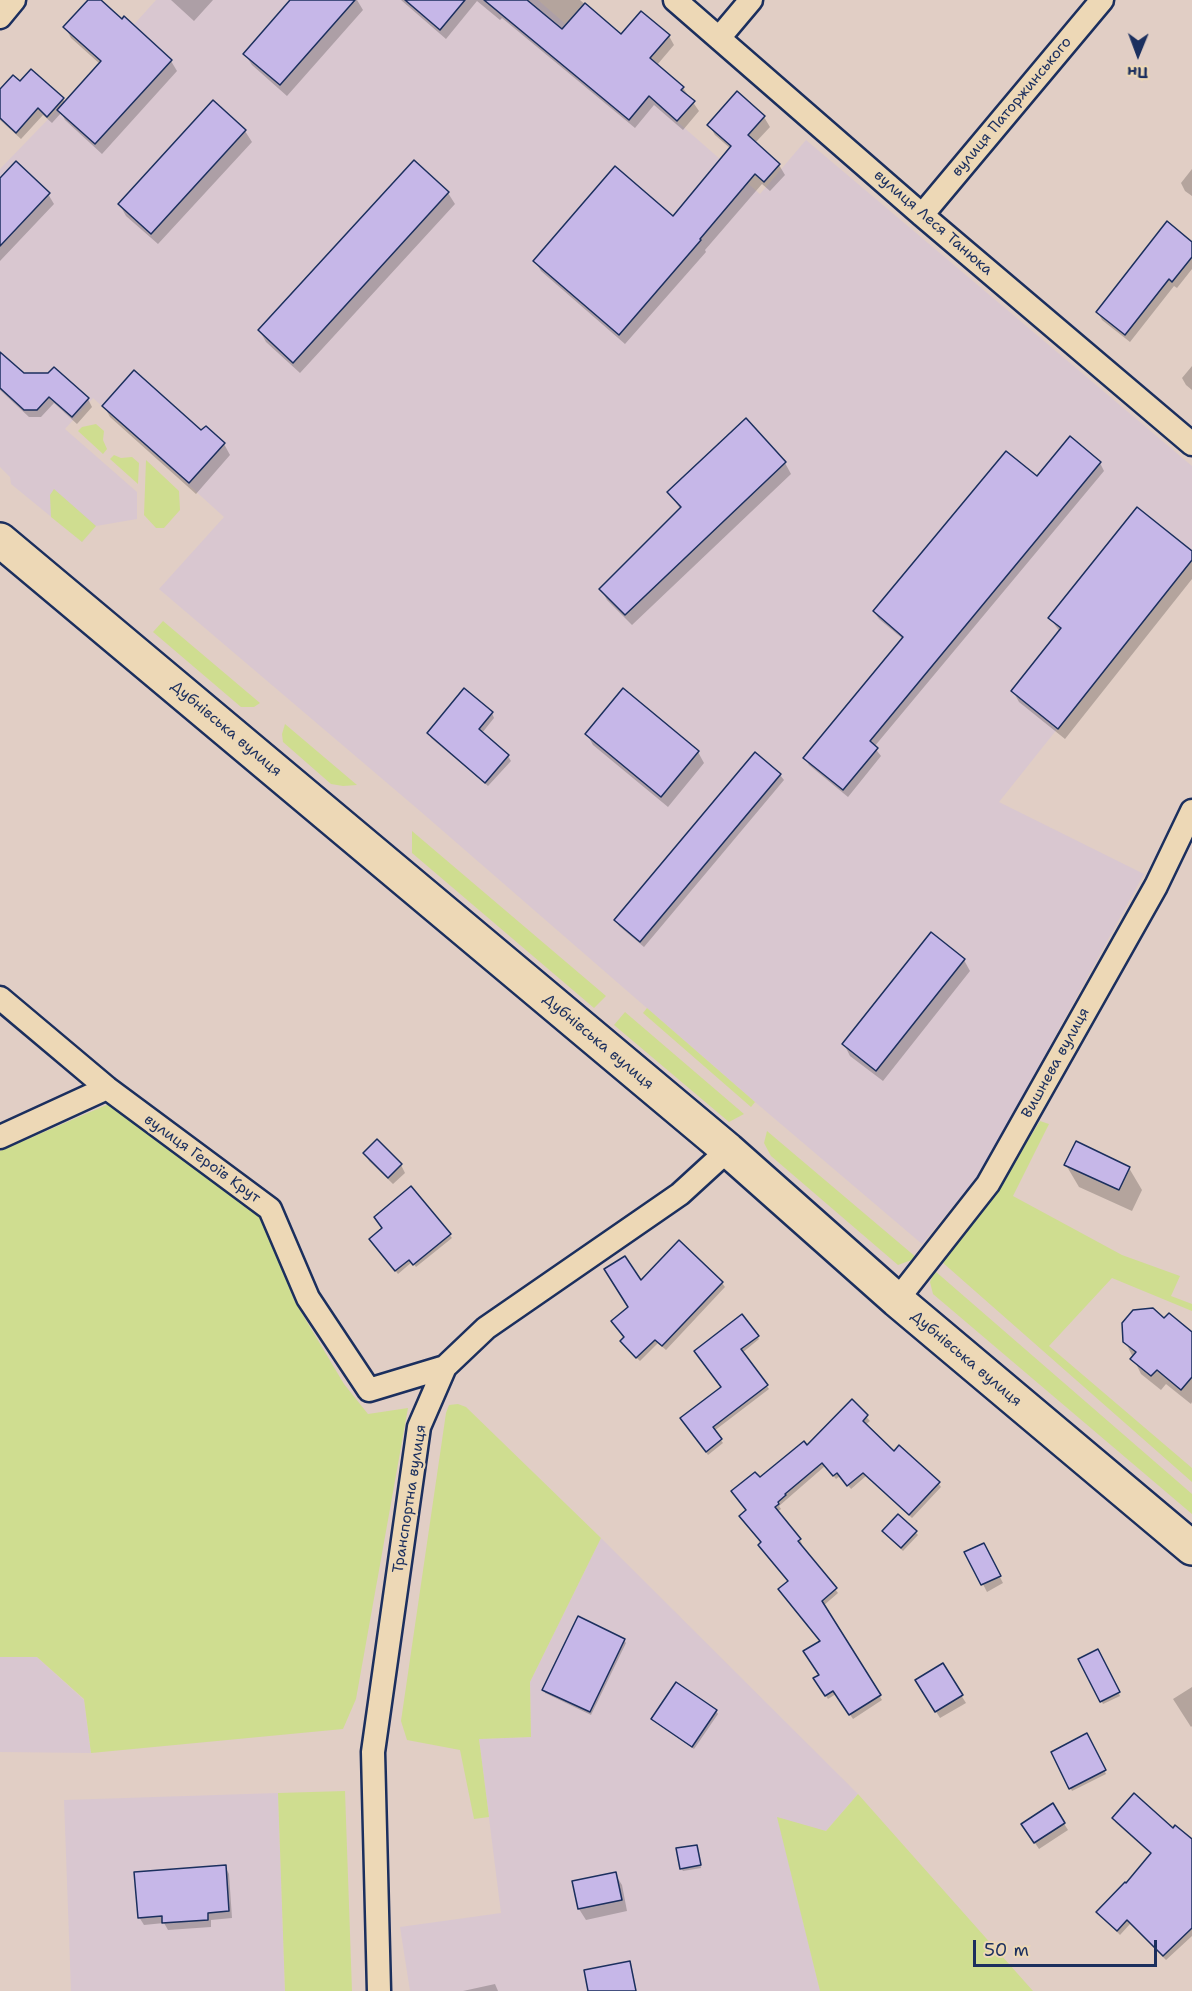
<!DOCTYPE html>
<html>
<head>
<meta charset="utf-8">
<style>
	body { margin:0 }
	#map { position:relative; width:1192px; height:1991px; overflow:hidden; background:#e1cec5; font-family:"Shantell Sans",sans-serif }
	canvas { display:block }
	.north { position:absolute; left:1108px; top:24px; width:60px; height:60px; -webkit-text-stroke:4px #edd8b6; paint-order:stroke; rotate:181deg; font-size:16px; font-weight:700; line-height:24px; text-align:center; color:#1b2f5e }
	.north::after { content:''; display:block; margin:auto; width:21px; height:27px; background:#1b2f5e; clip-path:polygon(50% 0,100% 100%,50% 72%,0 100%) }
	.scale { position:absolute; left:973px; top:1940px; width:184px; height:27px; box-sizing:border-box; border:3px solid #1b2f5e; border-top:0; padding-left:8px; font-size:18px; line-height:21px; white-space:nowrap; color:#1b2f5e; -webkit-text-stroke:4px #edd8b6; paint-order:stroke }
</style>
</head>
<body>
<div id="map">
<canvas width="1192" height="1991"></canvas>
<div class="north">Пн</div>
<div class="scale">50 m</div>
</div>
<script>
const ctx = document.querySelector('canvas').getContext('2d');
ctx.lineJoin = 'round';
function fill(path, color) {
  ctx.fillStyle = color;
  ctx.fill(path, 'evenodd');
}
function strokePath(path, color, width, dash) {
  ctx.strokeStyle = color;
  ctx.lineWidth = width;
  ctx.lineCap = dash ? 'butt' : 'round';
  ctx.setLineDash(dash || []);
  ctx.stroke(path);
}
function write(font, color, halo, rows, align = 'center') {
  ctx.font = font + ' "Shantell Sans",sans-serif';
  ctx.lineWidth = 4.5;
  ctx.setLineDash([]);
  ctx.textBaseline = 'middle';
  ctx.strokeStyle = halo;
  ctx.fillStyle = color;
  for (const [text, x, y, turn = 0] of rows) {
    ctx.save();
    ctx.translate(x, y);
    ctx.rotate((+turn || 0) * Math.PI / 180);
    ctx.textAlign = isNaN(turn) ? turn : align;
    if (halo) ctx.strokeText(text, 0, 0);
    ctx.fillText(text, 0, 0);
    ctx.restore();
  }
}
fill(new Path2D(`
	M156,0H538L760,194L806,140L1192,466V560L999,802L1144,874L980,1173L922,1244L755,1102L420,811L159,589L224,517L93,398L65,429L137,492V519L96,526L82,542L11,484L10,477L0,467V169L57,110Z
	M601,1538L858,1794L826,1831L778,1818L820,1991H410L400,1927L501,1913L479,1739L531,1737L530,1682Z
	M0,1657H37L84,1700L91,1753L0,1752Z
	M278,1793L285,1991H71L64,1800Z`), '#d9c7d0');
fill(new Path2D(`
	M96,424L104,431L103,440L107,449L103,454L78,431L82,427Z
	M114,455L121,458L132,457L139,463L138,484L110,459Z
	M146,460L179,491L180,510L164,528H156L144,515Z
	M54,489L96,526L82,542L51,517L50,495Z
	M163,621L260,703L254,707H241L153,632Z
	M285,724L357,785L343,786L331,784L283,742L282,734Z
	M412,831L606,996L594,1008L412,853Z
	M647,1008L755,1102L751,1107L643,1013Z
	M625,1012L744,1114L729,1122L614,1025Z
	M111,1103L260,1213L294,1300L344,1384L368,1414L408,1408L356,1699L343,1729L91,1753L84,1699L37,1657H0V1151Z
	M1040,1121L1049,1124L1013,1196L1122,1255L1180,1276L1171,1296L1192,1304V1311L1112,1278L1049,1346L1192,1468V1482L942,1262L997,1190Z
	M767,1131L917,1258L898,1265L771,1156L764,1143Z
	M935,1271L1192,1494V1514L933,1294L930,1282Z
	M458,1404L466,1407L601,1538L530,1682L531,1737L479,1739L489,1817L474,1819L460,1750L407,1740L401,1721L446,1413L449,1405Z
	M345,1791L352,1991H285L278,1793Z
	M858,1794L1033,1991H820L777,1817L826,1831Z`), '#cfdd90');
fill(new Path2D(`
	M90,0H99L122,21L124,19L171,61L177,71L102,154L65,120L61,113L52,123L43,115L21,139L0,120V91L20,83L63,99L65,103L100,64L71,38L65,27Z
	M171,0H213L194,21Z
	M292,0H357L363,10L287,96L252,65L245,54Z
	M401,0H580L621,36H669L674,45L657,65L683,88L699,111L683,130L654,105L635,128L502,18L500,20L477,1L446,39Z
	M764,117L770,127L755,143L779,165L785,175L770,191L762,184L705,250L706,252L625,344L541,271L535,261L673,218L731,149L715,135L709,125Z
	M245,131L252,142L158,244L126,216L120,205Z
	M1192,169V196L1185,191L1181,183Z
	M0,180L48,194L54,204L0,261Z
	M448,193L455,204L300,373L266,342L260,331Z
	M1192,243V269L1177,288L1174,286L1130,342L1102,320L1098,312Z
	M0,354L23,375L88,399L92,407L77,424L54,403L41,417H29L0,390Z
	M1192,366V390L1186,385L1182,378Z
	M104,406L201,432L224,444L230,455L196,494L110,417Z
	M1070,439L1100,463L1104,471L874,747L881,756L848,797L809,765L805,758L903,639L879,619L874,612L1037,479Z
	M785,463L791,474L632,625L607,600L601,589L681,510L669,492Z
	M1192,553V579L1065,739L1019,702L1013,691L1060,632L1050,618Z
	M492,713L494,718L482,733L508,756L511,761L488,786L431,738L429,733Z
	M587,734L698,752L704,763L668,807L593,745Z
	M756,754L780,775L784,780L644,947L619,926L616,921Z
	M964,960L970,971L883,1081L850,1056L844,1044Z
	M365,1153L401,1165L405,1173L393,1184L369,1161Z
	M1066,1165L1129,1168L1142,1190L1132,1211L1079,1187Z
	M411,1188L452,1238L416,1267L412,1262L398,1274L372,1243Z
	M641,1283H722L725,1287L666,1350L658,1343L640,1361L624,1346L625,1338L612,1322L630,1307Z
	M757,1336L759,1339L742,1353L769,1389L714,1431L723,1443L708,1455L684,1422L722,1388L697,1355Z
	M1192,1337V1402L1191,1404L1166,1384L1161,1390L1141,1374L1125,1341Z
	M852,1401L870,1421L865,1425L894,1453L938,1483L941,1487L912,1518L866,1476L851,1489L840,1476L836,1479L825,1466L779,1506L781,1509L777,1512L800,1540L802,1544L800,1546L838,1593L823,1606L882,1700L853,1719L836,1694L828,1699L815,1679L820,1676L822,1641L790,1582L762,1543L748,1511L759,1479L807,1447Z
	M899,1516L918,1535L903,1551L884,1532Z
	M987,1552L1003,1583L987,1592L967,1553Z
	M624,1640L626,1643L591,1715L545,1693L544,1690Z
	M1098,1651L1120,1696L1103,1704L1080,1660Z
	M942,1665L966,1703L940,1718L917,1681Z
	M1192,1687V1726L1191,1727L1173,1699Z
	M716,1711L718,1714L694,1749L655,1722L653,1719Z
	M1086,1735L1106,1774L1072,1791L1053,1753Z
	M1052,1805L1068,1830L1039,1849L1027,1831Z
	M1113,1818L1173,1830L1192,1841V1936L1166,1960L1130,1924L1120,1935L1098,1912L1126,1885L1152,1855L1116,1823Z
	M697,1846L701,1868L683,1871L681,1868Z
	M225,1866L229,1874L232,1918L211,1920V1927L168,1930L164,1923L144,1925L139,1917Z
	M615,1874L622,1885L627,1911L586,1920L579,1909Z
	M495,1984L498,1991H463Z`), '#0003');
const building = new Path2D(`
	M88,0H101L122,19L124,16L172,60L95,144L57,110L101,61L63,27Z
	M290,0H355L280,85L243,54Z
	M405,0H465L440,30Z
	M484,0H527L562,29L585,3L621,34L641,11L670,35L650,58L684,87L681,90L695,101L677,121L649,96L629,120Z
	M31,69L64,98L47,117L38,108L16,133L0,118V89L13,75L20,81Z
	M737,91L765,116L748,135L780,164L764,182L755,174L700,239L701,240L619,335L533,261L615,166L673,216L731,146L707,125Z
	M213,100L246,130L151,234L118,204Z
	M414,160L449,192L293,363L258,330Z
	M16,161L50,193L0,246V178Z
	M1167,221L1192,242V257L1172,282L1169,279L1125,335L1096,312Z
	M0,352L24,373H48L54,367L89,398L72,417L49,397L37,410H24L0,388Z
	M134,370L201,430L206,426L225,443L189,483L102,406Z
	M746,418L786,462L625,615L599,589L681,507L667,492Z
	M1070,436L1101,462L870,741L878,748L843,790L803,758L903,637L873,611L1006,451L1037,476Z
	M1137,507L1192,551V560L1058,729L1011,691L1061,628L1048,618Z
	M464,688L493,712L479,729L509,755L485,783L427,733Z
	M623,688L699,751L661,797L585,734Z
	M755,752L781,774L640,942L614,920Z
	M931,932L965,959L876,1071L842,1044Z
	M377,1139L402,1164L388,1178L363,1153Z
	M1076,1141L1130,1167L1119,1190L1064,1165Z
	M411,1186L451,1234L413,1265L409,1260L395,1271L369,1239L382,1228L374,1217Z
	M679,1240L723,1282L662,1346L655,1340L636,1358L620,1341L624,1337L611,1321L628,1307L604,1269L625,1256L641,1280Z
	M1153,1308L1164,1318L1169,1313L1192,1332V1377L1181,1390L1157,1370L1151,1376L1130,1359L1136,1352L1123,1342L1122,1323L1133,1310Z
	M742,1314L759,1336L741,1349L768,1385L713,1427L722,1439L706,1452L680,1418L721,1387L694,1351Z
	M852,1399L868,1415L863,1421L894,1451L899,1445L940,1482L909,1515L863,1473L847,1486L837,1473L833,1476L822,1463L785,1494L786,1495L778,1502L779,1504L775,1507L801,1539L798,1541L837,1588L822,1601L881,1695L849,1715L833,1691L825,1696L813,1678L819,1675L803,1651L820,1641L778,1589L788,1581L758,1545L761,1542L739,1516L746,1510L731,1491L755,1472L760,1477L804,1441L807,1445Z
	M898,1514L917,1531L901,1548L882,1531Z
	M984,1543L1001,1576L981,1585L964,1552Z
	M578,1616L625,1639L590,1712L542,1690Z
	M1098,1649L1120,1692L1100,1702L1078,1659Z
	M943,1663L963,1695L935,1712L915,1680Z
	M676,1682L717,1710L692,1747L651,1719Z
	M1087,1733L1106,1770L1069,1789L1051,1752Z
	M1134,1793L1173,1828L1175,1825L1192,1839V1928L1163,1956L1127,1920L1117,1931L1096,1912L1125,1882L1126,1883L1151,1853L1112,1818Z
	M1053,1803L1065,1823L1034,1843L1021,1824Z
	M697,1845L701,1865L680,1869L676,1848Z
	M226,1865L229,1911L208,1913V1920L162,1923V1916L138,1918L134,1872Z
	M616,1872L622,1900L578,1909L572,1881Z
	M630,1961L636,1991H588L584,1970Z`);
fill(building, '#c6b7e8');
strokePath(building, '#1b2f5e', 1.5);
const minor = new Path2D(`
	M675,0L922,215L1192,444
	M0,17L14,0
	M719,38L751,0
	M922,215L1102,0
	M0,998L107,1088L270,1209L308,1298L369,1390L445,1367
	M0,1137L107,1088
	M897,1300L988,1184L1156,886L1192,811
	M379,1991L373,1752L419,1427L445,1367L486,1328L680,1194L728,1150`);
const primary = new Path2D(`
	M0,540L728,1150L897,1300L1192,1548`);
strokePath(minor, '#1b2f5e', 27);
strokePath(primary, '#1b2f5e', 38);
strokePath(minor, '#edd8b6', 22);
strokePath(primary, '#edd8b6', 33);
write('15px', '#1b2f5e', '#edd8b6', [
	["вулиця Паторжинського",1012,107,-50],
	["вулиця Леся Танюка",933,223,41],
	["Дубнівська вулиця",226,729,40],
	["Дубнівська вулиця",598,1042,40],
	["Вишнева вулиця",1056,1063,-61],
	["вулиця Героїв Крут",202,1159,36],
	["Дубнівська вулиця",966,1359,40],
	["Транспортна вулиця",410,1499,-81]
]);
</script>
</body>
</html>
